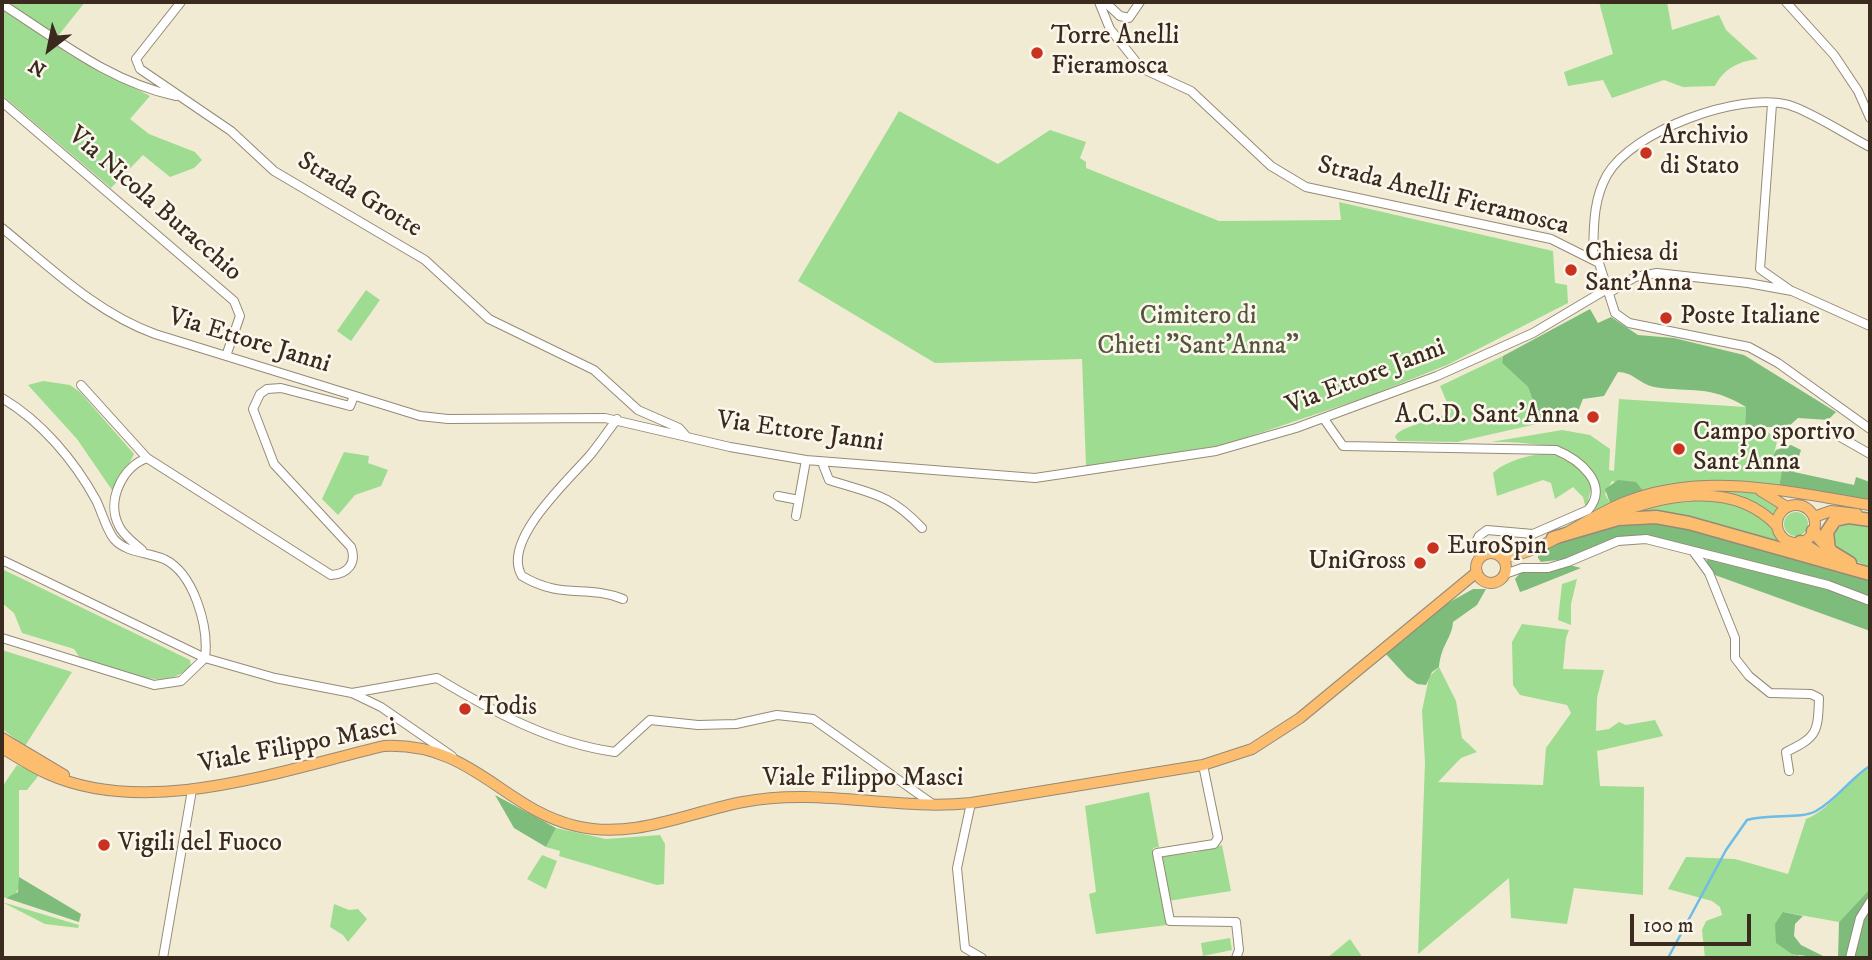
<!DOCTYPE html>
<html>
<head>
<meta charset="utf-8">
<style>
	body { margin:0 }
	#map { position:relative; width:1872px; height:960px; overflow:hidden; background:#f2ebd3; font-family:"IM FELL DW Pica",serif }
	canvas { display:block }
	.frame { position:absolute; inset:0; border:4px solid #3b2a1e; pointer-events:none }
	.north { position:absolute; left:14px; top:14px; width:70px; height:70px; -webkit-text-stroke:5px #fbf7ec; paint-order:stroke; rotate:212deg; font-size:19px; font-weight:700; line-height:28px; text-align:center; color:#3b2a1e }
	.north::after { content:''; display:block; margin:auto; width:24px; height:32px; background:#3b2a1e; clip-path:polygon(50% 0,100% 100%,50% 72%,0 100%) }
	.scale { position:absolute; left:1630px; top:914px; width:121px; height:32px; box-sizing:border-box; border:4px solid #3b2a1e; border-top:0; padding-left:9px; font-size:21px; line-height:24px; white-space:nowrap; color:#3b2a1e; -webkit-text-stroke:5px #fbf7ec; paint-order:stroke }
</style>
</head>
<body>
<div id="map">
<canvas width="1872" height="960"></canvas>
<div class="frame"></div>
<div class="north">N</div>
<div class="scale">100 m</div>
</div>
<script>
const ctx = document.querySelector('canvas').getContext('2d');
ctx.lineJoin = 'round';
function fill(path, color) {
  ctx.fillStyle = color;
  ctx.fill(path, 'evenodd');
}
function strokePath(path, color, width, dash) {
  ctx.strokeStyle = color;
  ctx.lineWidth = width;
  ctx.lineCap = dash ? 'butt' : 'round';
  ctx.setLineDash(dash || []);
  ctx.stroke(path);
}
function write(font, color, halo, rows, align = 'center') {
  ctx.font = font + ' "IM FELL DW Pica",serif';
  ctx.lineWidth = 5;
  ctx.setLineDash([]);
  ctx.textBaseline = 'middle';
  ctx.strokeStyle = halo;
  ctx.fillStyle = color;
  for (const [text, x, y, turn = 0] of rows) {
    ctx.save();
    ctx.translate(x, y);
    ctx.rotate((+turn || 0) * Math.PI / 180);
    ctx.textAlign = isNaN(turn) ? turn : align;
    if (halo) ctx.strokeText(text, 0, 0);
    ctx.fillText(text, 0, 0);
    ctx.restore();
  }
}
fill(new Path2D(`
	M6,2H85L58,36Z
	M1599,2H1667L1672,30L1719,15L1726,30L1758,59C1740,61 1724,68 1715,86L1683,87L1664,80L1612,98L1603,80L1568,86L1564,72L1613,54Z
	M2,9L70,55L150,96L130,119L149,134L195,152L202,160L194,168L170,177L143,155L111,188L2,95Z
	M899,111L998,164L1050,130L1086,142L1080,158L1086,162V168L1219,221L1341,220L1339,202L1553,251L1555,283L1567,285L1568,303L1447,365L1367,397L1224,445L1086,466L1082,359L935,363L798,281Z
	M366,290L380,300L351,341L337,331Z
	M1503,356L1502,363L1528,387L1541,423L1457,442L1398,441L1395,437C1400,425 1437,421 1451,412L1440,386Z
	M43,381L70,385L80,392L134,454L114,493L77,439L28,385Z
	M1619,399L1746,407L1745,427L1766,430L1777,441L1773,458L1782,469L1779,488L1644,492L1612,481L1605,494L1610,503L1588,514C1615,446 1538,442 1491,442L1562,430L1590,435L1610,449L1609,470L1614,471Z
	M344,452L369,456L368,463L388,470L381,486L355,495L338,515L322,499Z
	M1543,454L1562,456L1582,465L1592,485L1586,509L1583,497L1573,487L1555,499L1551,483L1543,480L1497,496L1493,473C1504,462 1528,455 1543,454Z
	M1727,490L1757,493L1780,506L1772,516L1752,501L1727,493Z
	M1699,498L1737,502L1772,526L1782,543L1626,513Z
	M1784 524a12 12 0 1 1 24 0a12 12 0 1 1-24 0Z
	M1847,522L1870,525V567L1848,558L1833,544L1835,530Z
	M2,569L190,660L191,667C161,694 112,668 80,658L74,649L22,633L14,613L2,603Z
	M1577,579L1571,604V625L1558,620L1562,584Z
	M1522,624L1569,630L1566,638L1563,669L1604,670L1597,698L1596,731L1609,729L1619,722L1626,725L1655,720L1663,736L1597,751L1600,786L1644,787L1643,895L1574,888L1567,924L1511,918L1509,878L1418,954L1425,762L1422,711L1429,677L1439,667L1456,701L1462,738L1477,752L1461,758L1438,782L1543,785L1546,748L1571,713L1567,705L1520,695L1513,685L1512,642Z
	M2,650L72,672L25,746L2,729Z
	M17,765L39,775L27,790H19V888L13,897L2,898V787Z
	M1870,768V889L1839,922L1783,912L1799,956L1805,958H1705L1702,930L1706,921L1722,915L1720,907L1712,901L1668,889L1686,857L1735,859L1788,874L1806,819C1833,808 1845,781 1870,768Z
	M1149,792L1159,847L1153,848L1167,925L1096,934L1089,894L1096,892L1085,806Z
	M556,828L606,839L660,835L665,844L664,884L657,885L559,856L560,851L546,847Z
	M1222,845L1231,891L1168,901L1159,856L1193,853Z
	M542,855L557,861L546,889L527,879Z
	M2,902L79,925L78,928L45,924Z
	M334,904L349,910L358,909L367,919L348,942L343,935L330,927Z
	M1230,938L1232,950L1203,956L1201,943Z
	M1350,939L1363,958H1327Z`), '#9edc91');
fill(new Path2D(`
	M1590,309L1598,323L1611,317L1638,335L1674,338L1744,355L1836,412L1828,420L1798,418L1788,427H1745L1746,407C1708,384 1693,393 1654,387C1640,384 1633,372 1618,372L1604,396L1583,399L1576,416L1569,422L1541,423L1528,387L1502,363L1503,356Z
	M1791,445L1801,450L1794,472L1854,485L1856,477L1870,482V504L1779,488L1782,469L1772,458L1776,450Z
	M1618,480L1636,482L1644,492L1610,503L1605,489Z
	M1616,520H1667L1870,579V631L1712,574L1706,561L1715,554L1621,538L1574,558L1541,562L1538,558V554L1551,545Z
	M1566,564L1581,568L1526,590L1520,592L1515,579L1523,570Z
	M1473,589H1486L1477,605L1453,622C1452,638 1441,645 1439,667L1432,672L1426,685L1417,684L1407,677L1385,653L1439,608Z
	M495,795L556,828L546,847L514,828Z
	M19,877L81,914L79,922L6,898L18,892Z
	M1870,889V958H1838L1839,922Z
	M1783,912L1803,916L1795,924L1794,936L1801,945L1823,956L1821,958L1792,954L1776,943L1775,924Z`), '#7ebc7b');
strokePath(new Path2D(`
	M1668,958L1726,850L1747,820C1771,813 1800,820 1816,811C1837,800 1850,778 1870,766`), '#6dbce8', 2.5);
const minor = new Path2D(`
	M181,2L136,59L140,69L231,131L274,171L425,260L489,319L594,370L638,410L679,428L686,436
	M1099,2L1110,29L1141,68L1191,91L1271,166L1306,187L1551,239L1599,263L1615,313L1629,323L1749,347L1778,363L1870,429
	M1105,2L1120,16L1129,18L1140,2
	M1786,2L1834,55L1858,91L1870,118
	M2,4C58,40 110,82 176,96
	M2,102L234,301L240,316L226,356
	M1772,104L1760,269L1790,290
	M2,228C50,267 95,312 155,334L420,416L448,419L605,418L730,447L806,460L1035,478L1216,451L1296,428L1437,376L1533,333L1607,289L1612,291L1635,277L1657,273L1748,283L1792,291L1870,326
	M1593,259C1594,230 1592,202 1607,175C1632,131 1740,91 1789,105C1812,112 1848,136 1870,147
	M81,385L147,458L331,575C348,574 357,563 351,547L274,464L253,409L260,394L267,389L281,388L346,405L350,406L354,396
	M2,398C41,421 74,460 96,500C102,512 106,529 114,539C126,553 148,552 164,559C194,573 209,627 205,658
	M617,419C608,431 600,443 591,454C570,479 500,541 522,576C562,600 586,584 623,599
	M1324,419L1343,446L1556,450C1578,459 1611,484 1588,510L1533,534L1487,530L1479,536L1474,546
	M1835,434L1870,454
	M822,462L829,480C872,494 889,493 922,528
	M778,496L799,500
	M796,516L806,460
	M142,550C135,544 123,535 119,526C106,501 122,467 147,458
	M1693,551L1709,573L1735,638V658L1749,676L1770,693L1811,694L1819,698C1818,733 1817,737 1786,752L1789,771
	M2,560L205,658L275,678L352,693L381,707L452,756
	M1505,574L1522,568H1548L1568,562L1618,541L1646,539L1828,585L1870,601
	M2,638L154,685L181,681L205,658
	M352,693L437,678C492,711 550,743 615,752L650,720L698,725L736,724L777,715L813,719L934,805
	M1203,765L1218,838L1214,844L1157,853L1170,921L1236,922L1239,950L1236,958
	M971,803L957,868L965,948L982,958
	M163,958L192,790
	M1850,958L1860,918L1870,902`);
const major = new Path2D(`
	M1761,491L1787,507
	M1777 524a19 19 0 1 1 38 0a19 19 0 1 1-38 0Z
	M1606,517C1660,496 1732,478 1777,526
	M1814,517L1831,511L1857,514
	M1476 568a15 15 0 1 1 30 0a15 15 0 1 1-30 0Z
	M1502,558C1545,552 1584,519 1623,503C1702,470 1789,492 1870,505
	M2,738L64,775
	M2,748C17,757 32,767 48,774C149,819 282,770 384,746C472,742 503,809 576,826C634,840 689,812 743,802C819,787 895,811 971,803L1203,765L1252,749L1300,718L1477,572`);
const highway = new Path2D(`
	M1813,531L1832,552L1850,563
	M1553,538L1618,519L1656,517L1689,523L1870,574
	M1800,542L1826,559
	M1829,550L1827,532L1835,520L1849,517L1870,520`);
strokePath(minor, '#968a78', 10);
strokePath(major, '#968a78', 12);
strokePath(highway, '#968a78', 15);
strokePath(minor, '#fff', 8);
strokePath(major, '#fcbd6f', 10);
strokePath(highway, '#fcbd6f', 12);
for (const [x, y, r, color] of [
	[1037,53,7,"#c8321e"],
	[1646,153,7,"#c8321e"],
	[1571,270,7,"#c8321e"],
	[1666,318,7,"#c8321e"],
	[1593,417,7,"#c8321e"],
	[1679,449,7,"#c8321e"],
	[1433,548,7,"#c8321e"],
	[1420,563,7,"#c8321e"],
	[465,709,7,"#c8321e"],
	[104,845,7,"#c8321e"]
]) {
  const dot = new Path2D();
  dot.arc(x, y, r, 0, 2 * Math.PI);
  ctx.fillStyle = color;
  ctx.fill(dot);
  strokePath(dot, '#fbf7ec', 2.5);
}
write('26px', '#3b2a1e', '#fbf7ec', [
	["Torre Anelli",1051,38],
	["Fieramosca",1051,68],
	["Archivio",1660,138],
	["di Stato",1660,168],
	["Chiesa di",1585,255],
	["Sant'Anna",1585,285],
	["Poste Italiane",1680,318],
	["A.C.D. Sant'Anna",1579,417,"right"],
	["Campo sportivo",1693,434],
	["Sant'Anna",1693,464],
	["EuroSpin",1447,548],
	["UniGross",1406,563,"right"],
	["Todis",479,709],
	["Vigili del Fuoco",118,845]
], 'left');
write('26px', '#3b2a1e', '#fbf7ec', [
	["Strada Grotte",359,196,31],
	["Strada Anelli Fieramosca",1443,197,14],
	["Via Nicola Buracchio",154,205,41],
	["Via Ettore Janni",249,342,17],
	["Via Ettore Janni",1366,378,-21],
	["Via Ettore Janni",800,433,8],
	["Viale Filippo Masci",298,747,-11],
	["Viale Filippo Masci",863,780]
]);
write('26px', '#54563b', '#fbf7ec', [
	["Cimitero di",1198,318],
	["Chieti \"Sant'Anna\"",1198,348]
]);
</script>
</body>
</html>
